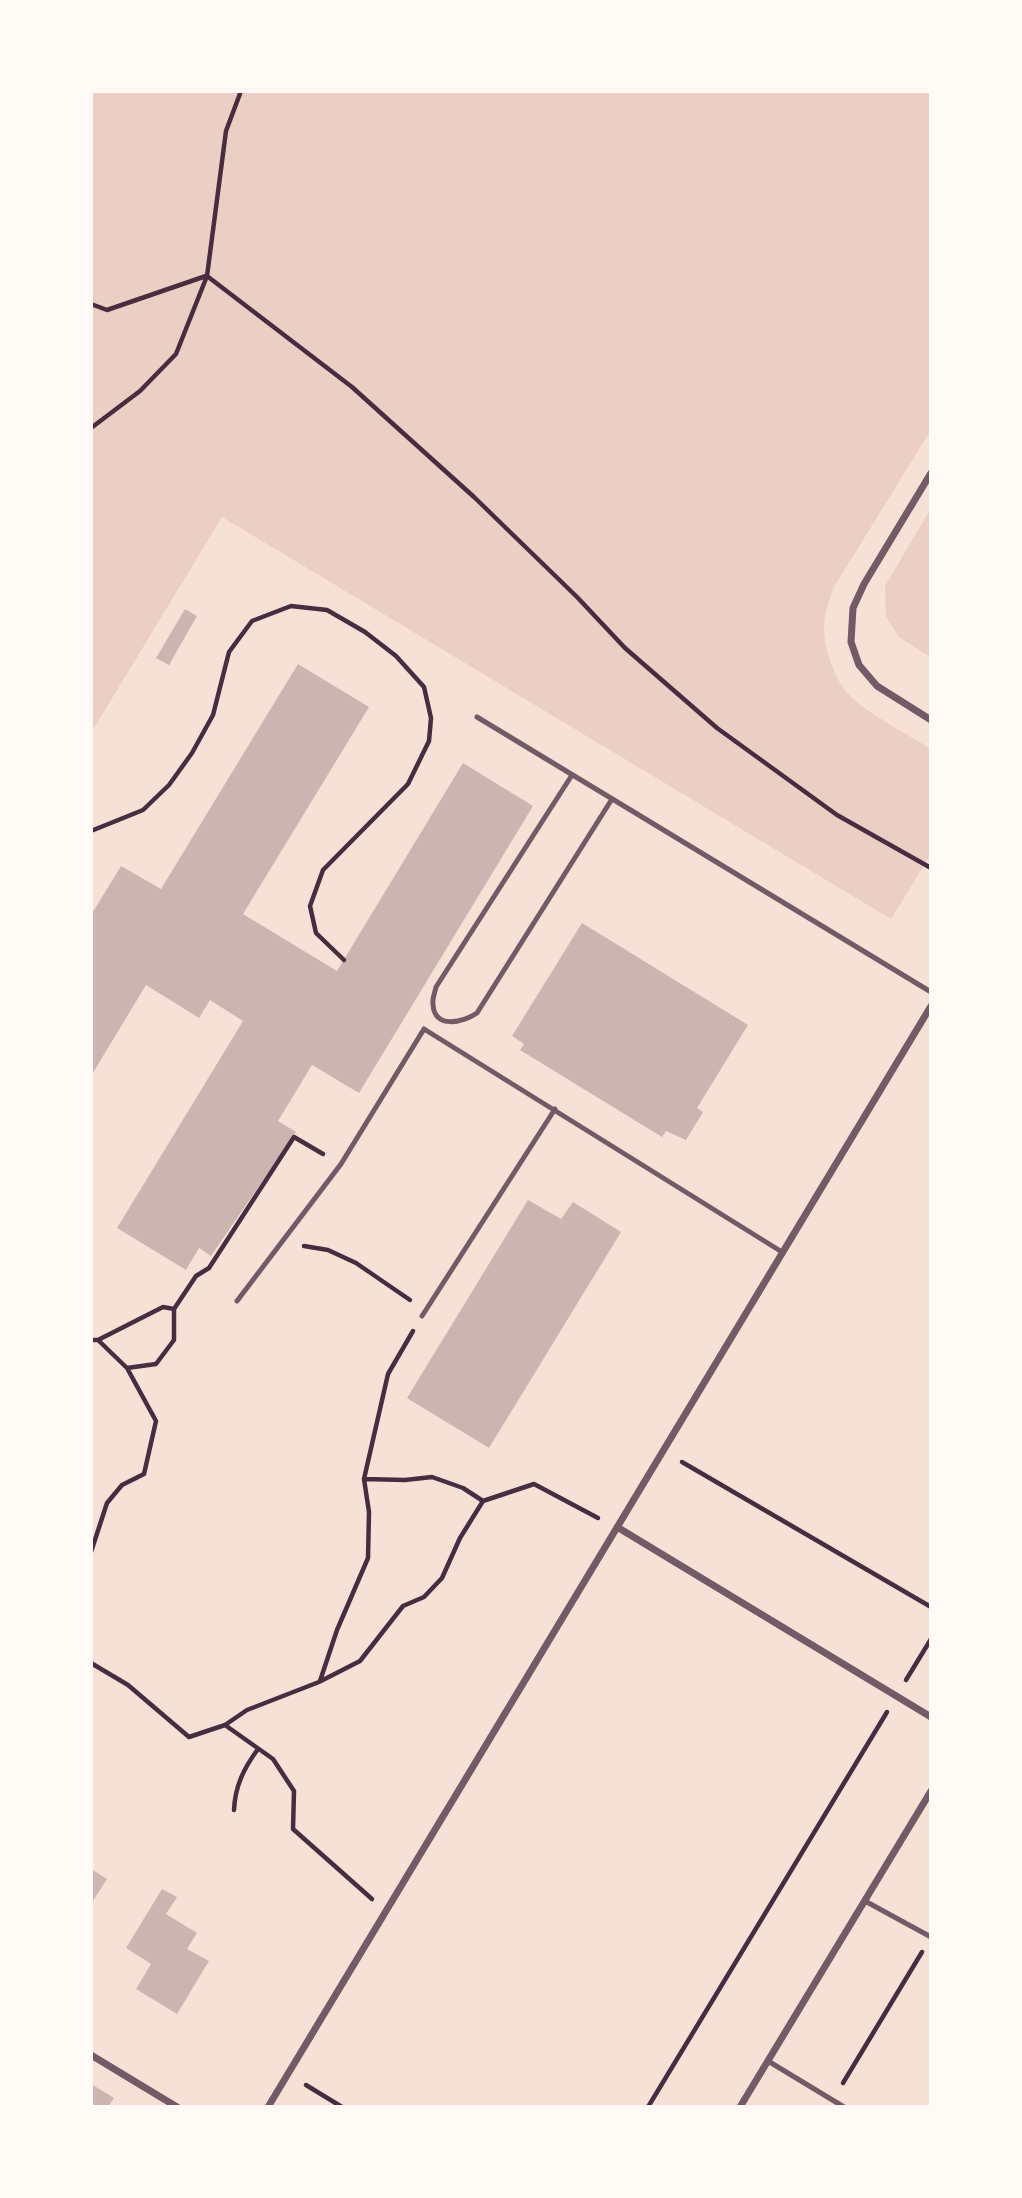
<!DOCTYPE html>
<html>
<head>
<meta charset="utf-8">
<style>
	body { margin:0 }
	#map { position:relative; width:1022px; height:2198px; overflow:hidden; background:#f7e1d7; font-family:"Alegreya Sans",sans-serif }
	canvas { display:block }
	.frame { position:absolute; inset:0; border:93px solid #fffaf5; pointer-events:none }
</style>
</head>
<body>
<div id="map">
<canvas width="1022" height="2198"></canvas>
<div class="frame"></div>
</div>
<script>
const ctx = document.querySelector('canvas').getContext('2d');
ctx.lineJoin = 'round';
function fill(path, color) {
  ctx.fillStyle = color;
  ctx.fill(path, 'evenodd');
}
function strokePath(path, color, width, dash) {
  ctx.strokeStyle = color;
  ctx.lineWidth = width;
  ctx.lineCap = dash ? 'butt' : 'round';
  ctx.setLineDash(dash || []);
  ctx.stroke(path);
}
fill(new Path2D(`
	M91,91H931V430L834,587C829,601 824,614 824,629C824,647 834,676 845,690C861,711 908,734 931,749V854L891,919L222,517L91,733Z
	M931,508V658L899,637L886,617L885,586Z`), '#ebcfc5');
fill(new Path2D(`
	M185,609L197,616L169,665L156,658Z
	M298,664L369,707L243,914L337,971L463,763L533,806L359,1093L312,1065L278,1121L296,1132L211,1256L199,1248L186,1270L117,1228L243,1021L210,1000L199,1018L146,985L91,1076V915L121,866L161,889Z
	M582,923L748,1025L697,1108L703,1112L686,1140L666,1131L662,1137L520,1050L524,1044L512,1036Z
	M528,1200L561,1219L573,1202L621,1232L489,1448L407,1398Z
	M91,1869L107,1879L91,1904Z
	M162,1889L177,1897L166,1914L197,1933L187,1949L209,1961L177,2014L136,1989L151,1964L126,1948Z
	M91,2084L114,2098L108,2107H91Z`), '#ccb4b1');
strokePath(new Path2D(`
	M207,276L352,387L474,497L577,597L625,648L717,728L837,815L931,868
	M91,304L107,310L206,276
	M91,428L140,391L176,354L207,276L226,131L241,91
	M91,831L143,810L169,785L192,753L213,715L229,652L252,621L291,606L327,610L365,632L396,656L424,687L431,718L429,741L408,784L323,870L310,906L316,933L344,960
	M304,1246L328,1250L356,1263L410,1300
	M91,1340H98L163,1307L174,1309
	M127,1368L156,1364L174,1340V1309L196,1276L209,1268L294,1137L323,1154
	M682,1462L931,1607
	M364,1479L405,1480L432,1477L463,1488L483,1501
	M91,1552L107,1503L122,1485L144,1474L156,1421L127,1368L98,1340
	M91,1663L128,1685L189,1737L225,1725L247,1710L319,1682L360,1661L403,1606L424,1597L442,1578L460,1538L483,1501L534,1484L598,1518
	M906,1680L931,1639
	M320,1681L337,1630L368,1558L369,1512L364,1479L388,1374L413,1331
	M225,1725L273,1759L294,1791L293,1829L372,1899
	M234,1810C235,1786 244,1768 258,1749
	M843,2083L922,1952
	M306,2085L342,2107
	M648,2107L887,1712`), '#4a2c40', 4.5);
strokePath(new Path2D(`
	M477,717L931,992
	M572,775L436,987C435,992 432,999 433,1004C434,1030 464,1022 477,1013L612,799
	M237,1301L341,1164L424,1029L782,1252
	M422,1316L555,1109
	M865,1901L931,1937
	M768,2061L844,2107`), '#755966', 5);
strokePath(new Path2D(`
	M931,473L864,584L853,608L851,642L859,665L877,686L931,720
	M617,1527L931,1717
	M91,2055L177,2107
	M268,2107L931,1006
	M740,2107L931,1791`), '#755966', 7);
</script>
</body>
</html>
